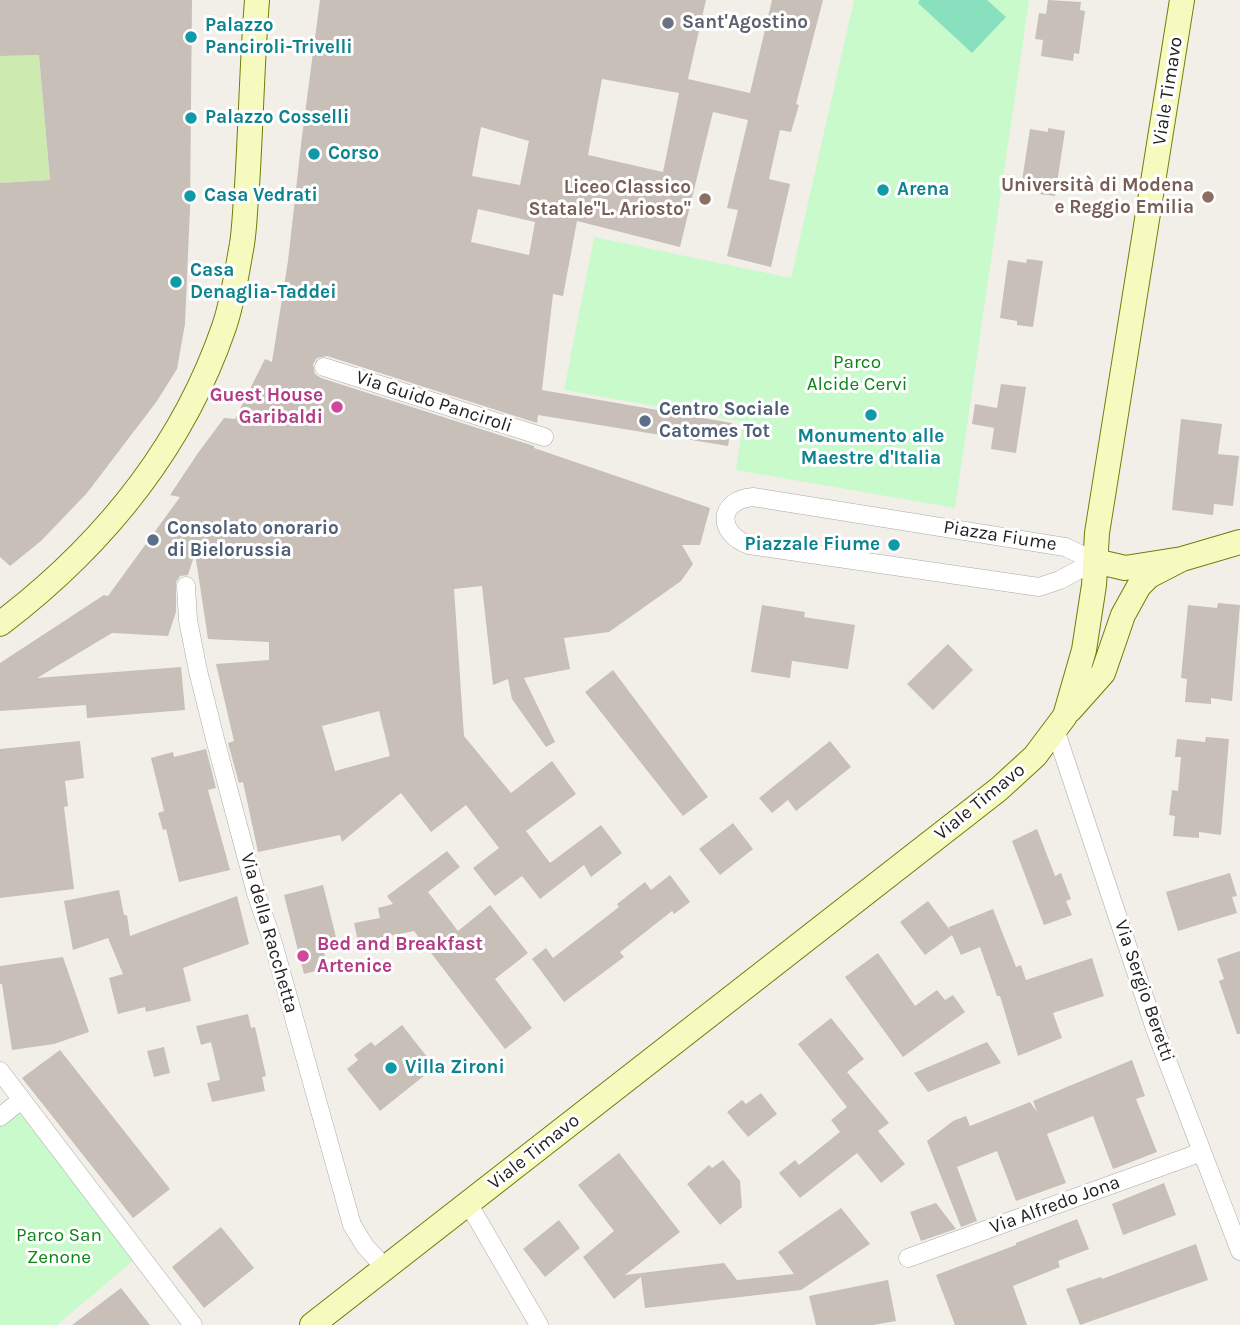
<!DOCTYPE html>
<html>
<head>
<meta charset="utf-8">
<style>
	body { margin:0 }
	canvas { display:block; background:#f2efe9 }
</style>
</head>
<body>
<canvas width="1240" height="1325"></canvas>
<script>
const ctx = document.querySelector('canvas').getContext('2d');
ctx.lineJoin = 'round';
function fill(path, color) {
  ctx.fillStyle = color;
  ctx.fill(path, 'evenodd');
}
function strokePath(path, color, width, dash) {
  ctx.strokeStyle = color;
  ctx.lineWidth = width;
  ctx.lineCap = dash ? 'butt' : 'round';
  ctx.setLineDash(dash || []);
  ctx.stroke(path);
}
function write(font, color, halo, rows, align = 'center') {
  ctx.font = font + ' Karla,sans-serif';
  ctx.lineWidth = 6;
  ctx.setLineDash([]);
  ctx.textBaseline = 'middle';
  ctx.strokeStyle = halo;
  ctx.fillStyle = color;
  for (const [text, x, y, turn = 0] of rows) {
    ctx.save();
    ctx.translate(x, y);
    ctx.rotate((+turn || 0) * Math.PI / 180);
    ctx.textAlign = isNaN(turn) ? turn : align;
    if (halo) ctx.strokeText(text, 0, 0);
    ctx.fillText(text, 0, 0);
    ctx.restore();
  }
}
fill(new Path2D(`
	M39,55L50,180L0,183V56Z`), '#cdebb0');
fill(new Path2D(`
	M854,0H1029L955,508L736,470L743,422L564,390L594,237L791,278Z
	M21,1100L140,1255L57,1325H0V1117Z`), '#c8facc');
fill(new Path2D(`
	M920,0H987L1006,17L972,53L918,3Z`), '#88e0be');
fill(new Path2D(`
	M0,0H192L190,208L185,324L177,369L157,401L87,493L41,541L10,566L0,557V183L50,180L39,55L0,56Z
	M320,0H706L688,79L750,93L772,0H823L796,104L799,105L791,132L780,130L769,179L790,184L771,267L727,256L738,210L727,208L748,120L713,112L680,247L577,221L563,296L553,294L542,390L732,423L728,446L538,415L537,423L327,356L317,358L313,364L315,374L321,378L534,446V448L710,508L700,545H682L693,564L681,581L609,632L564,638L570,669L524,678L555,742L546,747L512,699L508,679L493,685L482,586L454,589L464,736L511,793L552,761L576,794L526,831L550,863L601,825L622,853L591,877L584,865L540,899L522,876L495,896L473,868L499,848L466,805L431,832L401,793L342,842L340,835L258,852L243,782L239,783L228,743L234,741L216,664L269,660V642L208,639L195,553L188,575L180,576L176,582V612L168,636L112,633L37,678L181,667L185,710L87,718L86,705L0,711V663L104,595L108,596L180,497L170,495L198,453L224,418L235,419L265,359L272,362L288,261L302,136ZM602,79L679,93L663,172L588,155ZM481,127L529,141L520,185L472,176ZM478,209L535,222L529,255L471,242ZM379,711L390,756L335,771L322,726Z
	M1048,0L1081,2L1080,10L1085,11L1079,54L1074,53L1073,61L1041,56L1043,40L1035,39L1039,13L1046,14Z
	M1048,128L1065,131L1055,196L1039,194V190L1021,187L1030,129L1048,132Z
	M1027,259L1043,261L1033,327L1017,325V321L1000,318L1008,260L1026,263Z
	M1001,384L1026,387L1016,453L991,449L994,428L972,424L975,404L997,408Z
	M1181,419L1222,424L1218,454L1239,456L1233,506L1214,504L1213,515L1172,510Z
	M1218,603L1240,605L1232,701L1211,698V704L1185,702L1187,679L1181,678L1188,605L1217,608Z
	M762,605L805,612L804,617L855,625L848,669L792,661L790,678L751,672Z
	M948,644L973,670L933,710L907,684Z
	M613,670L708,797L683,816L585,692Z
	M1206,737L1229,739L1221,835L1199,832V838L1173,836L1175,816L1169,815L1172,790L1178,791L1181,757H1175L1177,739L1205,742Z
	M80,741L84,778L65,781L68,806L64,807L74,889L0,898V749Z
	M830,741L851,767L796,811L788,800L772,813L759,798Z
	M206,749L216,788L208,790L230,870L179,882L166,829L163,830L158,813L164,811L151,758L173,752L174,757Z
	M733,823L753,849L720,875L699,849Z
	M1037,829L1055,876L1061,873L1071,899L1066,901L1072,915L1044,925L1012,841Z
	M447,851L460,867L428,892L458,931L490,905L528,953L495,979L532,1028L505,1049L414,931L358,942L354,923L380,918L378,908L393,904L387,896Z
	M1230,873L1237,896L1232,897L1237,913L1178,931L1166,892Z
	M670,875L690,902L674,914L672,911L620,952L624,957L564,1002L532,959L546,948L553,958L619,907L617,904L645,882L651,890Z
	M323,885L336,937L321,940L328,968L304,974L284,895Z
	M119,890L124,915H127L130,936L237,896L249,944L183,968L191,1001L146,1012L145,1007L118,1014L109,978L123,974L108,938L73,950L64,901Z
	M928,901L950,930L949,927L993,909L1016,967L1021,965L1026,980L1092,958L1104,996L1053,1013L1062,1038L1018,1056L1000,996H997L980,947L961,955L952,935L925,955L900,922Z
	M1240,951V1034H1237L1219,981L1224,979L1217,959Z
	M878,953L915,1006L937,990L945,1000L953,995L965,1012L903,1057L845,977Z
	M63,957L89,1032L54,1044L12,1050L2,984H0V966Z
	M248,1014L251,1028L255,1027L266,1076L262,1077L265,1091L212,1102L207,1083L220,1080L211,1042L201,1045L196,1026Z
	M831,1018L864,1059L847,1072L889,1123L878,1131L905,1164L881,1183L857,1153L800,1198L779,1173L795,1160L799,1165L840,1132L831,1120L847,1107L798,1044Z
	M402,1025L435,1067L380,1111L347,1069L358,1060L354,1055L371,1042L375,1046Z
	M987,1042L1001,1063L928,1092L914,1073Z
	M164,1047L170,1073L154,1077L147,1051Z
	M60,1050L170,1189L133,1218L22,1078Z
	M1132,1060L1145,1096L1136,1099L1157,1152L1113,1169L1093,1116L1047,1134L1066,1183L1016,1201L997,1151L957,1167L977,1221L961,1227L927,1141L953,1121L966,1116L970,1126L1030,1102L1037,1112L1033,1101Z
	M761,1093L777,1114L748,1137L727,1112L742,1100L746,1104Z
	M619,1153L680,1232L625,1275L724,1263L737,1280L794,1274L778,1252L841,1208L870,1244L801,1290L645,1308L641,1277L614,1299L583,1257L614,1231L578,1185Z
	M723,1160L740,1181L742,1207L720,1225L687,1184L709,1165L712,1168Z
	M1164,1183L1176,1215L1123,1235L1112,1204Z
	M936,1203L956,1229L921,1241L910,1212Z
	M1077,1219L1089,1249L1058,1261L1060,1267L1013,1286L1027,1325H955L936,1275L1016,1245V1243Z
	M559,1220L580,1248L545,1277L523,1249Z
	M221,1227L254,1268L204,1308L172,1267Z
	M1196,1244L1208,1280L1080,1325L1066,1289L1101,1277L1102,1279Z
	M888,1280L896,1321L873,1325H816L809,1296Z
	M121,1288L150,1325H72Z`), '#c7bfb8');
const street = new Path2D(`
	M324,367L544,437
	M753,497L1065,547L1095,561L1060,580L1039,587L749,545C717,534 717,500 753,497Z
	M186,586L188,620L198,671L215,739L256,893L273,943L352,1225L365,1246L384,1267
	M1055,729L1155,1029L1240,1251
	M0,1071L193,1325
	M0,1117L21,1100
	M468,1203L539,1325
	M908,1258L1202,1152`);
const secondary = new Path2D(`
	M1095,561L1125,568L1182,559L1240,542
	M0,624C101,547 182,449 224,327C233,301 237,271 242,244C245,225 245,205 247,186C251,124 252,62 257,0
	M1070,710L1103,673L1123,615L1139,586L1149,576L1182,559
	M312,1325L999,789L1035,756L1065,716L1084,650L1094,585L1097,533L1182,0`);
strokePath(street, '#a9a9a9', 19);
strokePath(secondary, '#707d05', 26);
strokePath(street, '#fff', 18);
strokePath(secondary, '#f7fabf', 24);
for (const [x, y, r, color] of [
	[668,23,7,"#6b7280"],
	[191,37,7,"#0f9aa8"],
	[191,118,7,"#0f9aa8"],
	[314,154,7,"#0f9aa8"],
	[883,190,7,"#0f9aa8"],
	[190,196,7,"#0f9aa8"],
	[1208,197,7,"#8d6e63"],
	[705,199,7,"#8d6e63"],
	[176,282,7,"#0f9aa8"],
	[337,407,7,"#d1479c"],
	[871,415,7,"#0f9aa8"],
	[645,421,7,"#5c6f8a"],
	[153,540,7,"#5c6f8a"],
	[894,545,7,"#0f9aa8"],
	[303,956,7,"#d1479c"],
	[391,1068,7,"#0f9aa8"]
]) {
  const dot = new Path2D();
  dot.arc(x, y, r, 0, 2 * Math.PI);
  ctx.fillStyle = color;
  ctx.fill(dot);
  strokePath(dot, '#fff', 2.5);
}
write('bold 19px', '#5b616d', '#fff', [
	["Sant'Agostino",682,23]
], 'left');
write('bold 19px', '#0d838f', '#fff', [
	["Palazzo",205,26],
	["Panciroli-Trivelli",205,48],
	["Palazzo Cosselli",205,118],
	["Corso",328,154],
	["Arena",897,190],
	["Casa Vedrati",204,196],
	["Casa",190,271],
	["Denaglia-Taddei",190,293],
	["Monumento alle",871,437,"center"],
	["Maestre d'Italia",871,459,"center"],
	["Piazzale Fiume",880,545,"right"],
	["Villa Zironi",405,1068]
], 'left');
write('19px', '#222', '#fff', [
	["Viale Timavo",1168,91,-81],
	["Via Guido Panciroli",434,402,18],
	["Piazza Fiume",1000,536,9],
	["Viale Timavo",980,802,-39],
	["Via della Racchetta",269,933,74],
	["Via Sergio Beretti",1144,991,71],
	["Viale Timavo",534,1152,-38],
	["Via Alfredo Jona",1055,1205,-20]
]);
write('bold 19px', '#785e54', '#fff', [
	["Università di Modena",1194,186],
	["e Reggio Emilia",1194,208],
	["Liceo Classico",691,188],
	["Statale\"L. Ariosto\"",691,210]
], 'right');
write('19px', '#0c8416', '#fff', [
	["Parco",857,363],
	["Alcide Cervi",857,385],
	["Parco San",59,1236],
	["Zenone",59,1258]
]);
write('bold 19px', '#b23c85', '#fff', [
	["Guest House",323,396],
	["Garibaldi",323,418],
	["Bed and Breakfast",317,945,"left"],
	["Artenice",317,967,"left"]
], 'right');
write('bold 19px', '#4e5e75', '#fff', [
	["Centro Sociale",659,410],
	["Catomes Tot",659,432],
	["Consolato onorario",167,529],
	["di Bielorussia",167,551]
], 'left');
</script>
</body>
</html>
